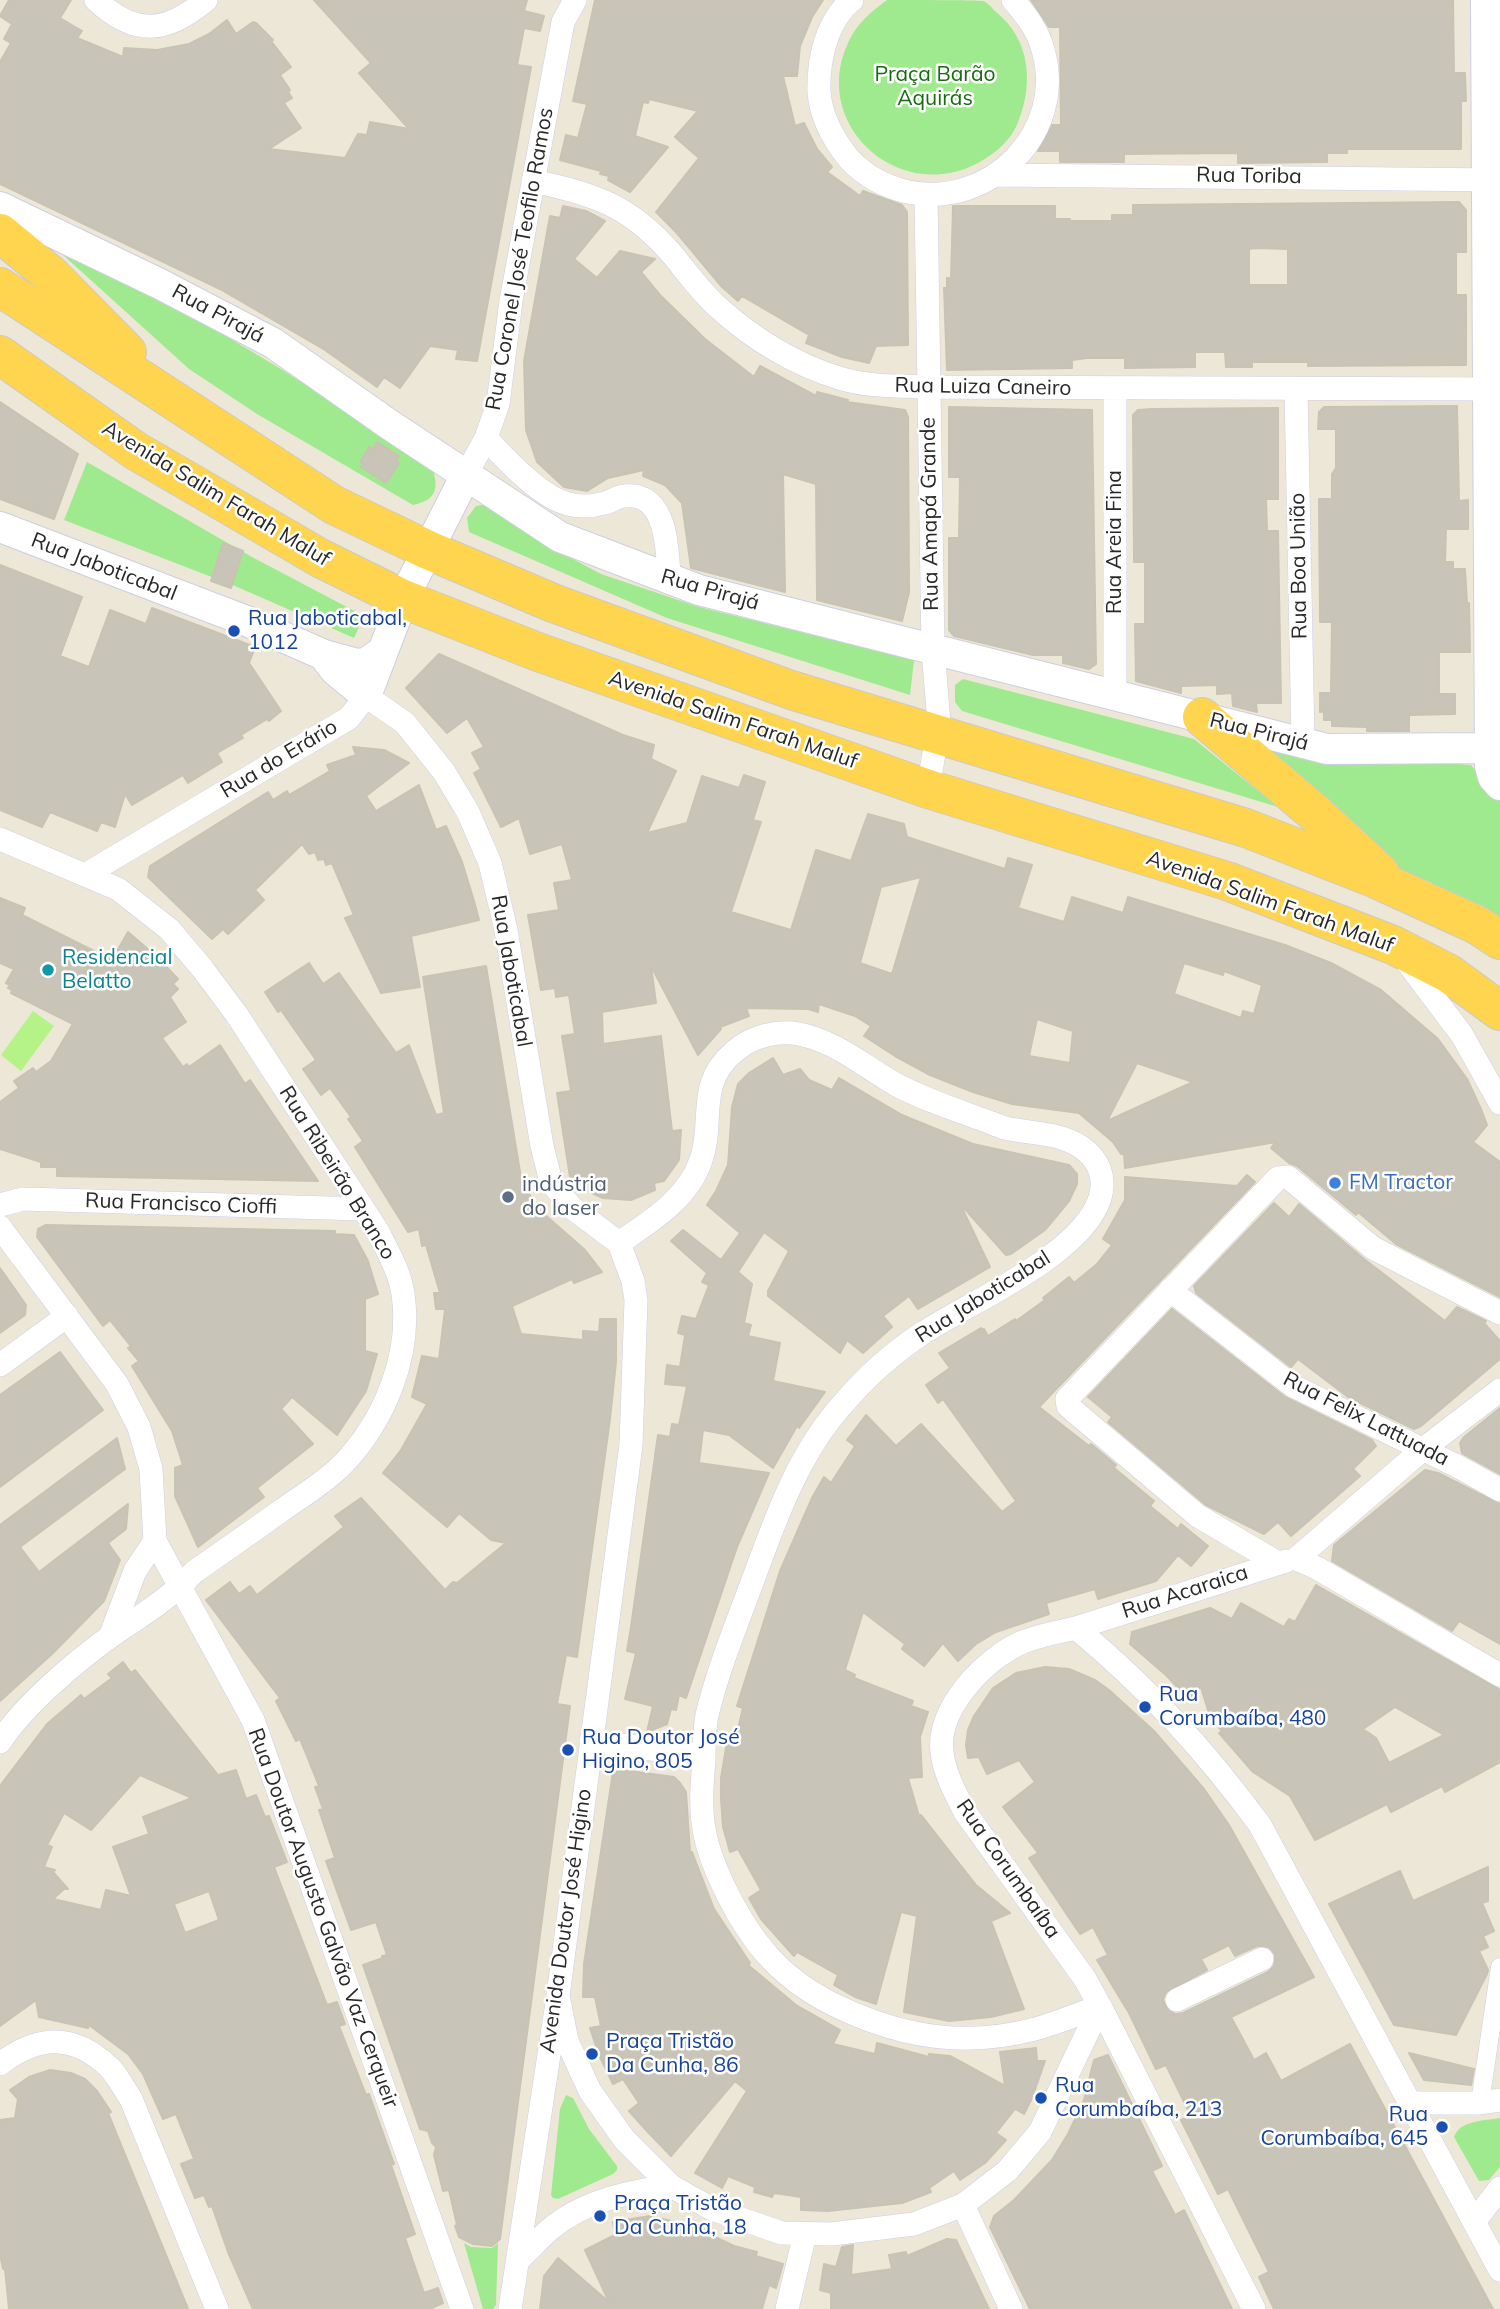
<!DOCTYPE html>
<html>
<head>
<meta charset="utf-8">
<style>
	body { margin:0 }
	canvas { display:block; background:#ede7d8 }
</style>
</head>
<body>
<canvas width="1500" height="2309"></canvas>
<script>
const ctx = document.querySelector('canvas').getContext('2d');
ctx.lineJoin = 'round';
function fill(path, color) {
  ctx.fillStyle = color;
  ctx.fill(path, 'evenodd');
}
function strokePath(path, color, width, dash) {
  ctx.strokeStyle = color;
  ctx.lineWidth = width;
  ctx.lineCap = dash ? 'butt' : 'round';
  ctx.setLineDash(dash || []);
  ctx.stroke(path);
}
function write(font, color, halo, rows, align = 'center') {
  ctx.font = font + ' Mulish,sans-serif';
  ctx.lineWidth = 5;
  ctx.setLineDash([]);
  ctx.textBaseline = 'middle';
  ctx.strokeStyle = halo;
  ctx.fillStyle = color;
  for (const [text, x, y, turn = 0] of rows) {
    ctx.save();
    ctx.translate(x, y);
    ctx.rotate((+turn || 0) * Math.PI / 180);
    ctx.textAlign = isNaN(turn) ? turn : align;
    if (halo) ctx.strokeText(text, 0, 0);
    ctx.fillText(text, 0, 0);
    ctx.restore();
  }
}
fill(new Path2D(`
	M887,0C903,0 973,0 983,1C987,2 992,8 995,11C1032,40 1034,87 1016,127C1009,142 993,155 978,163C899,205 810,125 848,43C856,24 871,12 887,0Z
	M70,243L281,369L432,467C439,488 437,500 413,505L257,414L189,369L62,254Z
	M87,462L252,557L364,616L354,638L235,586L64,520Z
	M490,504L537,540L601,574L699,607L914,660L910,695L667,618L469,532L467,518L476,506Z
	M963,679L1194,739L1278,807L962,711L955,702V685Z
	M1256,744L1313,753L1471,765L1500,801V921L1389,871Z
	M566,2095L573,2098L589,2129L617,2166V2170L613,2174L558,2199L553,2198L551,2195L560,2109Z
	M1500,2118V2167L1489,2180L1479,2181L1454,2137C1460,2120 1484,2121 1500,2118Z
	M464,2243L471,2247L492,2248L498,2243L496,2305L493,2309H483Z`), '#9fea8e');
fill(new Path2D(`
	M33,1011L54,1026L21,1071L1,1055Z`), '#b5f388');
const building = new Path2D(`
	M9,0H71L60,18L82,31L77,38L123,57L124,48L157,50L189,44L209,34L227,20L236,34L253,22L256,23L273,40L271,41L291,67L280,75L290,90L288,92L292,98L284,103L301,128L269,149L345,158L358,134L367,135L370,122L409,129L359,73L371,63L314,0H527L524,11L544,16L540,31L524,28L517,65L531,67L477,361L456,359L458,350L430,346L400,388L384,377L377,387L325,350L220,289L0,184V62L11,43L4,39L12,24L0,16Z
	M595,0H823L812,17L800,46L797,76H783L795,126L804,123L817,149L832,167L827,172L860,196L863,191L902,205L907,212L908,345L876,346L869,363L842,357L806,343L809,335L742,296L738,301L722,287L676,232L656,212L699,158L675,137L698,111L649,99L648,103L643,102L635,136L668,147L630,192L608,180L609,176L600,174L601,171L560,160L566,135L578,138L587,104L573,101Z
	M1031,0H1453L1454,73H1465L1466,101H1461V149H1347V153H1327V162L1238,163V153L1124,154V162H1060V151H1038L1052,125H1061L1060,27H1049Z
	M1459,202L1466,210V252H1456V295H1466V365L1308,366V362H1252V367H1226L1225,352H1195V367L1125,368V358H1087L1072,360V368L947,370L944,288H947V278H951L953,206H1055V219H1070V221H1112V215H1133V205ZM1256,248L1288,249V285H1249V249Z
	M563,206L586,211L605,221L574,259L597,278L620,251L655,259L641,272L660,295L705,339L754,377L760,366L816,396L817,392L848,400L847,402L905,410L908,417L909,592L902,621L817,600L816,484L783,474L785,592L691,568L682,503L665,485L643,476L644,470L608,478L587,491L564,487L537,462L526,430L524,361L550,216L560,218Z
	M0,402L78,454L54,519L0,499Z
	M1457,406L1459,501L1468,500V529H1446L1445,562H1453V569H1465L1467,603H1469L1470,652H1439V694H1455V714L1409,715V731H1367V727L1332,726V720H1324V711L1320,712V693H1331L1332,622H1320L1319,499H1332V474L1336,468V429H1318L1319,412L1324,407Z
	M949,407L1092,410L1096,664L1089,669L1063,663V655H1033L954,636L949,630V538H959L960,477H949Z
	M1278,408V499H1266L1267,531H1278L1281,703H1256L1257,712L1233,706L1232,693L1217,694V685L1181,686V693L1136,681L1135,624H1145V562H1134L1133,415L1138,410L1152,409Z
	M377,442L399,456L396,461L399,463L386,483L361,467L363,463L360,462L369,447L373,449Z
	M223,543L243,551L231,588L211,581Z
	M0,565L82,597L60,656L89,667L110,610L146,624L152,608L255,647L249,663L281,711L269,721L267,719L241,735L243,738L217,753L222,762L188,783L183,775L132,805L125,794L115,827L101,822L97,831L50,812L42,827L0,810Z
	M439,654L623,735L654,745L651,759L676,771L647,833L687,823L702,776L739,788L744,775L765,782L753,820L761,822L731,912L791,930L816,850L851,861L868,814L904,824L907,837L1005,869L1008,858L1032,865L1018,908L1064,922L1072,897L1123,913L1128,897L1285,945L1331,963L1381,990L1438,1039L1467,1079L1481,1109L1487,1125L1473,1142L1500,1162V1297L1396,1244L1358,1212L1356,1215L1297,1166L1289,1163L1271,1148L1276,1142L1125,1168L1124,1154H1121L1113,1142L1079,1113L1012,1104L973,1092L930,1075L895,1056L864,1036L871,1026L855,1016L819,1004L818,1012L808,1009L746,1008L749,1016L720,1027L721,1029L698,1055L651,966L656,1003L602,1012L603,1044L661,1036L672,1131L681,1130L679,1160L664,1181L654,1183L655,1190L631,1200L603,1198L581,1188L580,1181L570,1177L557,1093L571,1091L562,1036L575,1034L569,995L556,997L555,988L541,990L528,915L559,910L554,883L572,880L562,844L530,854L519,818L501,827L474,773L481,769L472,753L484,747L467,718L447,733L406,688ZM921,877L892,974L860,963L881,887ZM1184,963L1223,975L1224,971L1262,985L1254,1014L1243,1011L1241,1018L1174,994ZM1037,1019L1073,1031L1070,1063L1029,1056ZM1137,1063L1193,1082L1107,1121Z
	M353,747L384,750L409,763L366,796L376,811L419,785L436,830L446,826L462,862L474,901L479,920L411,936L420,987L381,993L345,918L354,915L332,863L326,865L324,859L318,860L315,852L309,854L302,844L255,890L264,900L228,934L223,929L212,939L148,877L150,866L268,792L273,800L287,791L289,795L330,771L327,765L356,755Z
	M0,898L25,908L22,915L112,960L128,932L157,957L178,979L173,984L178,989L170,997L186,1022L162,1038L183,1067L187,1064L189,1067L220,1045L245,1084L250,1080L318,1181L57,1176V1167H41V1162L0,1149V1102L19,1088L14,1081L33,1068L36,1072L51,1061L73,1024L11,993L12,990L8,988L10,985L6,983L14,969L0,963Z
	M309,963L323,984L339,973L396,1053L409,1045L436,1115L444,1113L423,977L486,966L521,1178L536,1207L585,1250L602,1272L574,1283L572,1279L512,1306L521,1334L583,1340V1331L599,1332L600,1319H616V1362L610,1419L577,1657L566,1655L557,1704L570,1706L500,2239L492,2246L473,2244L459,2237L455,2226L457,2225L449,2190L443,2191L434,2155L436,2147L432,2143L428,2131L420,2129L363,1965L383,1958L382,1956L387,1955L376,1922L351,1930L326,1861L335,1858L319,1810L323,1809L315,1787L319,1786L300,1739L296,1741L276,1701L280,1698L206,1600L230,1582L239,1594L250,1586L257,1595L344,1527L335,1516L361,1498L445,1590L453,1582L457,1583L506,1543L491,1540L459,1513L447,1527L383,1473L401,1450L427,1404L412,1397L422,1356L439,1359L445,1309H436L434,1293H440L426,1245L422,1246L419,1229L408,1232L355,1147L363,1141L348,1119L351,1117L330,1088L321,1095L303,1069L316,1060L281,1010L278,1012L265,992Z
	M773,1058L783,1075L800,1069L809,1080L832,1090L839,1078L902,1115L973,1144L1069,1165L1077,1174V1184L1069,1201L1045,1230L1011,1254L1006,1255L963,1207L962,1208L990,1267L918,1309L909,1296L883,1316L892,1327L863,1353L847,1340L840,1353L768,1296V1291L789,1251L764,1232L738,1272L752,1284L744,1323L751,1325L748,1336L780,1343L773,1381L825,1392L799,1428L797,1426L773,1468L729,1435L703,1430L699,1463L769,1473L737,1547L686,1698L679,1695L676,1710L671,1709L667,1724L647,1732L653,1706L625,1699L636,1653L627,1651L631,1627L658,1435L670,1437L672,1424L679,1425L687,1386L665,1384L667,1365L680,1367L685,1335L678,1333L682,1316L696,1319L709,1285L702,1282L707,1273L671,1241L683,1230L721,1260L740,1233L707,1205L716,1191L728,1165L732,1107L738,1084L749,1073Z
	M1247,1175L1255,1182L1039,1407L1089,1446L1091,1444L1116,1465L1114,1468L1154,1501L1150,1506L1178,1529L1181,1524L1208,1546L1191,1566L1178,1555L1156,1581L1098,1599L1095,1589L1046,1603L1049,1614L996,1632L976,1644L958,1661L943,1643L924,1666L902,1649L905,1644L863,1612L845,1670L855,1675L854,1678L913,1701L911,1706L928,1712L920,1737L922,1777L908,1778L919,1816L921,1815L976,1885L1010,1913L991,1921L1024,2009L991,2017L949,2021L904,2012L917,1916L901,1912L876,2004L855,1997L834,1985L838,1975L797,1952L794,1956L761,1919L749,1898L761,1890L738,1849L730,1852L723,1827L721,1799V1778L728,1736L736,1737L743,1708L737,1706L780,1571L812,1498L824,1477L831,1483L846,1460L855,1446L847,1440L866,1415L896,1446L921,1424L1002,1512L1016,1501L943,1399L938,1403L926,1385L950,1368L939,1353L981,1328L982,1330L984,1329L988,1336L1015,1319L1016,1321L1045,1300L1043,1298L1069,1277L1074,1283L1097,1264L1112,1245L1103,1239L1125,1200V1177L1237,1186Z
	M1274,1203L1289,1217L1299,1204L1364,1259L1445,1321L1457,1307L1486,1321L1484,1323L1500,1341V1359L1421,1426L1414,1429L1348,1397L1298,1359L1291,1367L1196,1293L1194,1286Z
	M46,1225L335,1231V1234L354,1235L368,1261L378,1294L365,1299V1351L377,1354L366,1391L337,1435L292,1397L281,1409L313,1444L257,1488L264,1497L198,1547L175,1496V1468L183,1465L172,1431L132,1366L139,1361L128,1348L131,1346L110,1320L103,1326L37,1237L38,1229Z
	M0,1268L26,1305L25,1315L0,1333Z
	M1172,1309L1285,1397L1372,1440L1376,1446L1353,1469L1360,1476L1291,1536L1278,1522L1264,1534L1206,1505L1108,1422L1112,1417L1088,1397Z
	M60,1352L103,1410L0,1487V1395Z
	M1500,1408V1474L1462,1453L1460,1443L1464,1437Z
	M117,1438L125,1469L20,1547L39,1572L128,1504L126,1529L108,1543L120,1560L104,1601L52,1654L0,1701V1525Z
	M1425,1470L1438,1473L1500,1504V1644L1459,1621L1452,1631L1332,1561L1334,1545Z
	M1316,1585L1500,1690V1762L1445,1792L1442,1786L1391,1812L1387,1804L1315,1840L1290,1796L1253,1772L1219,1733L1222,1731L1210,1717L1201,1687L1188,1699L1167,1676L1130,1644L1132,1632L1210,1608L1232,1619L1241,1603L1284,1627L1289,1619L1295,1622ZM1395,1707L1444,1735L1389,1763L1376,1738L1363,1729Z
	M123,1662L131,1673L135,1670L218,1775L236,1770L246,1799L256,1795L265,1817L269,1816L287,1862L274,1867L327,2005L337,2002L345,2024L339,2026L366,2095L369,2094L394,2164L391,2165L415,2234L405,2238L424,2293L438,2288L443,2303L430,2309H253L228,2252L212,2206L209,2207L204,2195L195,2198L181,2164L194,2159L176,2114L163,2119L143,2074L128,2054L89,2025L88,2028L39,2017L36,2000L0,2026V1786L47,1724L81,1695L84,1699L112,1678L108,1674ZM140,1775L192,1798L143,1817L149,1834L113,1847L131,1896L106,1890L101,1910L53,1899L64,1889H68L53,1872L55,1870L44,1867L52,1847L47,1845L64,1813L91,1830ZM209,1891L219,1920L185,1933L174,1904Z
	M1045,1667L1069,1669L1095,1680L1109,1690L1154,1731L1204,1789L1229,1825L1314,1977L1231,2017L1254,2060L1266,2053L1281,2081L1350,2044L1493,2309H1274L1259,2277L1269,2272L1228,2189L1218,2194L1181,2120L1191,2116L1166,2065L1156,2069L1129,2013L1097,1960L1108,1955L1093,1927L1080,1934L1029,1858L1038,1853L1003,1807L1035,1782L1019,1760L987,1774L979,1757L968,1758L966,1745L968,1730L974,1716L993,1688L1016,1673ZM1229,1945L1235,1956L1257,1946L1269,1947L1275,1954L1274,1966L1268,1972L1183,2013L1175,2014L1169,2011L1163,2000L1166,1992L1207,1970L1201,1959Z
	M622,1770L674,1777L680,1783L686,1792L690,1852H692L714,1909L750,1963L748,1965L796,2005L840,2030L833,2044L875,2054L877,2043L929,2057V2054L950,2056L1005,2086L1000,2052L1036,2048L1037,2061H1045L1032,2098L1024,2114L1015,2109L996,2133L1006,2140L985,2163L960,2180L954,2171L929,2188L931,2192L902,2203L828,2211L801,2210V2197L774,2193L772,2197L754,2192L755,2187L728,2176L722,2188L695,2173L747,2091L735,2081L671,2156L646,2130L629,2111L639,2103L623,2079L613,2084L599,2055L590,2028L601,2026L595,1997H583L584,1964L613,1772Z
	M1488,1867V1901L1482,1903L1494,1931L1483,1936L1488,1947L1479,1951L1488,1970L1487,1974L1456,2035L1394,2025L1329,1904L1400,1871L1413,1901Z
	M1409,2053L1474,2069L1471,2085L1424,2080Z
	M1108,2055L1162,2166L1152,2171L1175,2215L1184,2210L1232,2309H1030L990,2227L994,2216L1014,2200L1052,2160L1068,2134L1084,2100L1094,2060Z
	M50,2070L71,2073L85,2079L97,2091L111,2112L108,2113L188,2309H9L5,2269H3L0,2254V2120L15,2118L18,2099L10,2090L29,2077Z
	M650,2216L692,2226L734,2246L757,2252L756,2256L783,2264L776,2288L769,2285L762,2309H540L544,2276L558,2258L609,2302L585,2250L615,2235L613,2222Z
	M947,2239L956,2240L989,2309H831V2293L820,2290L824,2264L836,2267L842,2247L853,2245L851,2275L892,2269L889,2255L906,2252L907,2256Z`);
fill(building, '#c8c4b8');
strokePath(building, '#c8c3b2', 2);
const pedestrian = new Path2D(`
	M1480,2103L1500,1967`);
const minor = new Path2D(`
	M96,0C135,37 167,33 206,0
	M852,0C826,21 818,61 819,92C821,118 833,139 849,159C865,176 886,187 908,192C990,209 1067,132 1043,50C1038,30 1026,15 1013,0
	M998,175L1500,180
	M533,181C594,194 629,205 671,253C687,272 701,293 720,309C753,339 796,365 839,378C867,387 899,386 928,387L1500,389
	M926,195L933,649L939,723L928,789
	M1296,389L1303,742
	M486,438C505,459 540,497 568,504C580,507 594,506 605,503C612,501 618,496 625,496C667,491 668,551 669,579
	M466,475L486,438L498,404L511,301L563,22L575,0
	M1115,696V389
	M0,839L118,889L169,929L202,968L237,1015L377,1230C387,1250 400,1272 403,1294C412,1355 384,1422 342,1465C324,1483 302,1496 282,1510C253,1531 224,1551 194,1572C172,1597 142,1615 114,1634C77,1660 24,1705 0,1742
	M85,875L349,718L366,696L405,723L444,772L468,812L490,863L506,930L542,1146L551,1182L571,1207L619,1243
	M1404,958L1462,1035L1500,1103
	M0,1205L23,1199L362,1209
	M0,1227L117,1384L139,1427L151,1469L155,1541L135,1571L110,1637
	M619,1243C651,1221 688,1199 701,1160C715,1120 695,1084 735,1051C752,1036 778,1030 799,1034C835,1041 864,1066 895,1084C921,1098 950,1108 978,1118C987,1121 996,1125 1005,1128C1031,1134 1059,1132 1081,1147C1099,1159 1106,1178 1100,1198C1082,1255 972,1301 923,1333C892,1353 865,1378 842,1405C798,1454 775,1520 753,1580C737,1623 719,1667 708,1711C704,1726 704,1744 704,1760C702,1783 700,1806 704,1829C707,1848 715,1868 723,1885C751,1944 783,1982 843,2009C906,2038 967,2047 1035,2029C1057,2023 1079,2014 1100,2006L1254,2309
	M1170,1290L1293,1386L1459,1467L1500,1490
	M0,1365L67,1316
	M155,1541L253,1720L462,2309
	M1296,1559L1422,1450L1500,1390
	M1296,1559L1317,1568L1500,1675
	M1276,1562L1198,1516L1068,1406L1067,1399L1278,1178L1288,1177L1373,1248L1500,1313
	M1076,1628L1286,1561
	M591,1741L704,1756
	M558,1996L567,2041L590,2091L624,2139L671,2186L712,2209L782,2233L831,2234L914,2224L963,2205L1007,2171L1040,2132L1100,2006L1085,1979L965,1812C956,1794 944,1773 942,1752C936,1709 986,1657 1023,1642C1039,1635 1059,1632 1076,1628C1148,1688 1204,1749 1260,1825L1500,2270
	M1177,2000L1262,1959
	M0,2064C38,2035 73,2033 109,2067C118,2076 124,2089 131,2099L217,2309
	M1410,2103H1480L1500,2100
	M963,2205L1011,2309
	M1474,2222L1500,2188
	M517,2261C528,2251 538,2240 549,2230C583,2201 628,2192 671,2186
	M510,2309L558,1996L631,1445L636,1300L633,1281L619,1243
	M787,2309L805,2234`);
const tertiary = new Path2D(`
	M1486,0L1490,766L1493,777L1500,785
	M0,207L160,284L273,343L390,425L560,537L699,590L1327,749L1491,748
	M0,527L249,622L324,655L357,664L366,663L383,651
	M325,657L335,670L366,696L403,599L466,475`);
const trunk = new Path2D(`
	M0,233L51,275L127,352
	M0,287L334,505L428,550L553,603L791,690L1246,828L1376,879L1477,925L1500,940
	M0,355L136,451L320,558L403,599L538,652L928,789L1227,881L1393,945L1448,973L1500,1011
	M1202,717L1316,814L1380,873`);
strokePath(pedestrian, '#cdcee4', 19);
strokePath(minor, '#cdcee4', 24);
strokePath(tertiary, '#cdcee4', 32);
strokePath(trunk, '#cbcbcb', 40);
strokePath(pedestrian, '#fff', 18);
strokePath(minor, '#fff', 23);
strokePath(tertiary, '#fff', 30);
strokePath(trunk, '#ffd44e', 38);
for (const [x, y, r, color] of [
	[234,631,7,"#1a4fb4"],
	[48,970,7,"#0f9aa8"],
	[1335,1183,7,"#3f7fe0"],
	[508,1197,7,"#5c6f8a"],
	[1145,1707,7,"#1a4fb4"],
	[568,1750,7,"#1a4fb4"],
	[592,2054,7,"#1a4fb4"],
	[1041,2098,7,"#1a4fb4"],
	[1442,2127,7,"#1a4fb4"],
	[600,2216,7,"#1a4fb4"]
]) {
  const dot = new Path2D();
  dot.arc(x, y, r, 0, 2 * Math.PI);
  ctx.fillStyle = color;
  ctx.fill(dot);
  strokePath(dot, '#fff', 2.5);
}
write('21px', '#176c11', '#fff', [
	["Praça Barão",935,75],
	["Aquirás",935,99]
]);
write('21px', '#282828', '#fff', [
	["Rua Toriba",1249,176,1],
	["Rua Coronel José Teofilo Ramos",520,259,-80],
	["Rua Pirajá",218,314,28],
	["Rua Luiza Caneiro",983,387,1],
	["Avenida Salim Farah Maluf",216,494,31],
	["Rua Amapá Grande",930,514,-91],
	["Rua Areia Fina",1115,542,-90],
	["Rua Boa União",1299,566,-91],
	["Rua Jaboticabal",104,567,21],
	["Rua Pirajá",710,590,16],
	["Avenida Salim Farah Maluf",733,720,19],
	["Rua Pirajá",1259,732,14],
	["Rua do Erário",279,759,-31],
	["Avenida Salim Farah Maluf",1270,902,20],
	["Rua Jaboticabal",511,971,80],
	["Rua Ribeirão Branco",337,1173,58],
	["Rua Francisco Cioffi",181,1204,2],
	["Rua Jaboticabal",983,1297,-32],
	["Rua Felix Lattuada",1366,1419,27],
	["Rua Acaraica",1185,1592,-18],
	["Rua Corumbaíba",1008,1869,55],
	["Rua Doutor Augusto Galvão Vaz Cerqueir",323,1918,70],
	["Avenida Doutor José Higino",566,1921,-82]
]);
write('21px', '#164399', '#fff', [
	["Rua Jaboticabal,",248,619],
	["1012",248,643],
	["Rua",1159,1695],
	["Corumbaíba, 480",1159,1719],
	["Rua Doutor José",582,1738],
	["Higino, 805",582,1762],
	["Praça Tristão",606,2042],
	["Da Cunha, 86",606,2066],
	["Rua",1055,2086],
	["Corumbaíba, 213",1055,2110],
	["Rua",1428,2115,"right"],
	["Corumbaíba, 645",1428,2139,"right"],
	["Praça Tristão",614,2204],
	["Da Cunha, 18",614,2228]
], 'left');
write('21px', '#0d838f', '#fff', [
	["Residencial",62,958],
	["Belatto",62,982]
], 'left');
write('21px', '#366cbe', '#fff', [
	["FM Tractor",1349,1183]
], 'left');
write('21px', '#4e5e75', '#fff', [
	["indústria",522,1185],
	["do laser",522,1209]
], 'left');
</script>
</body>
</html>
